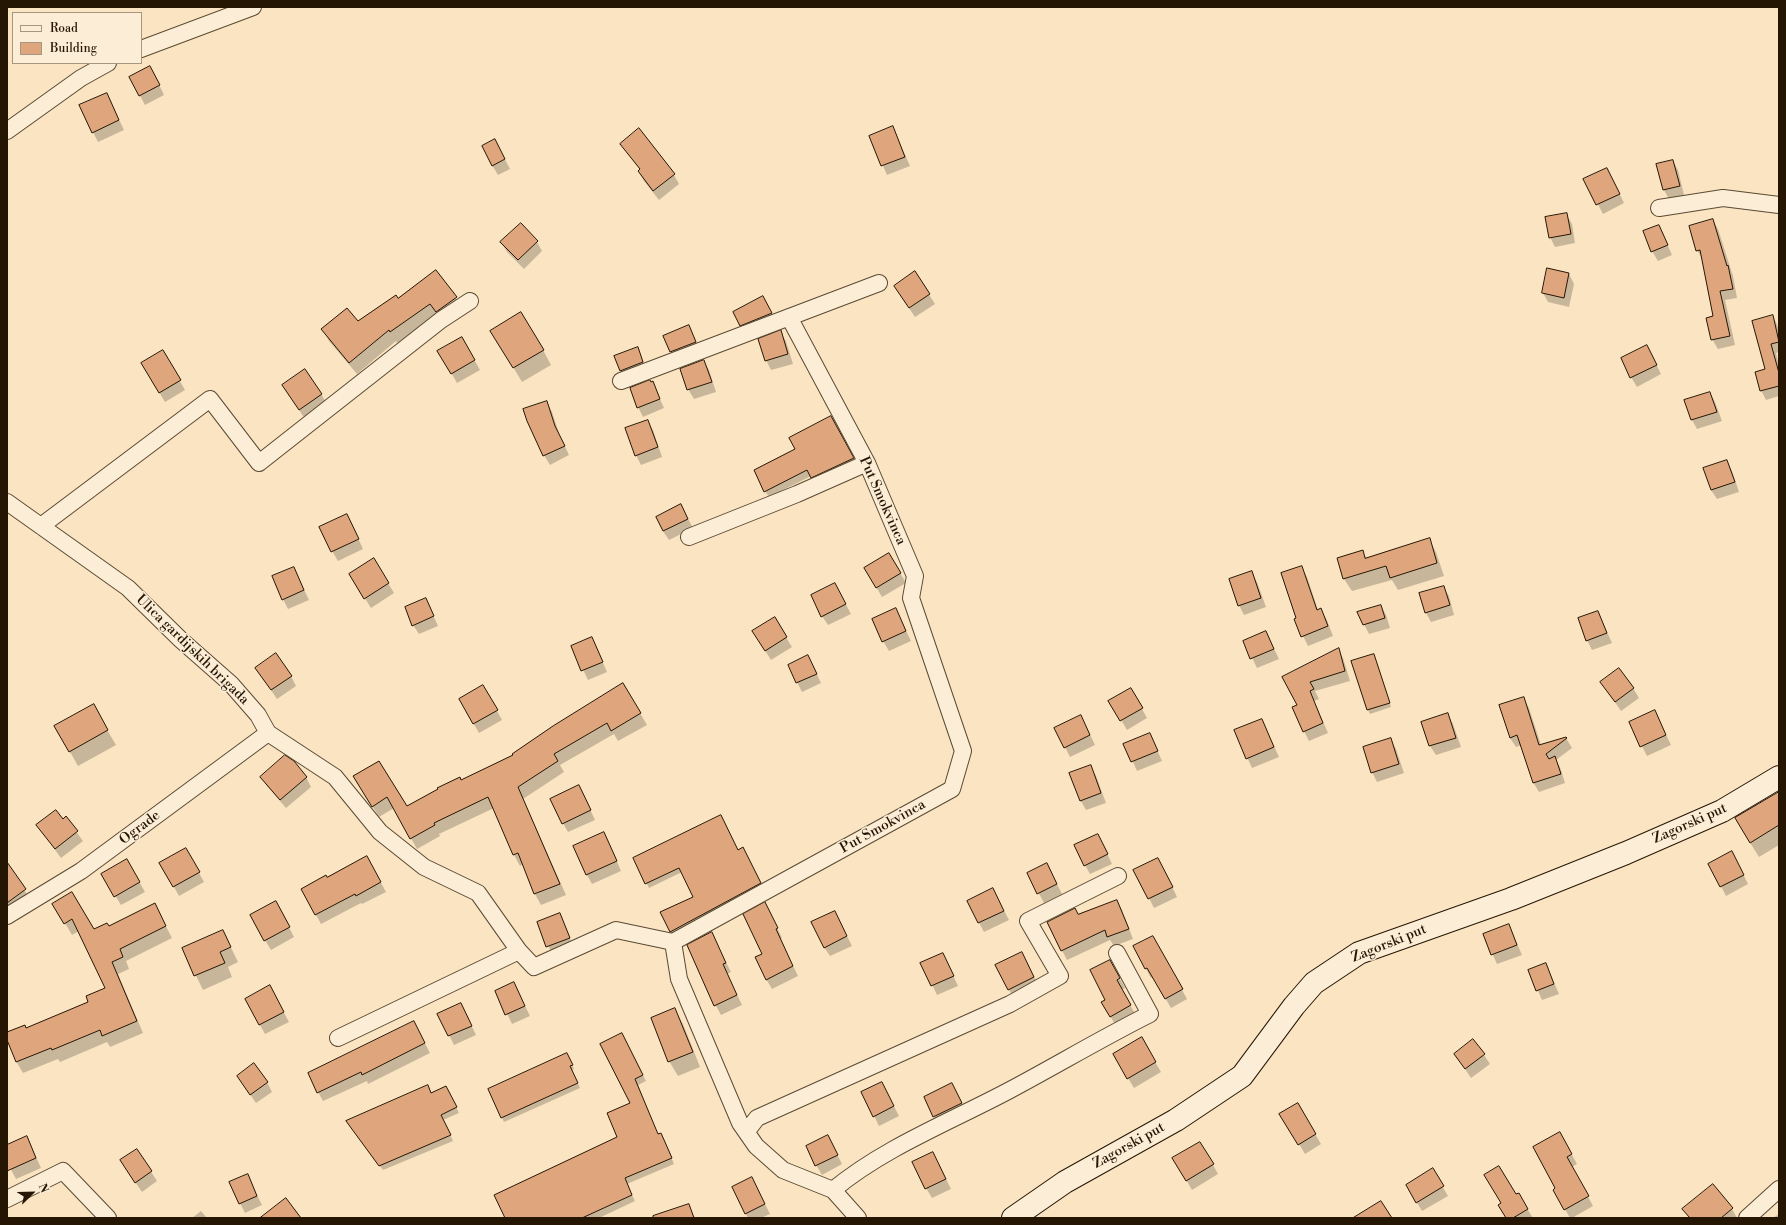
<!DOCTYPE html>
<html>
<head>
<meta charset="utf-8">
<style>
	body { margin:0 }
	#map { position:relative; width:1786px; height:1225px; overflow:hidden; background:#fbe4c1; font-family:"Libre Bodoni",serif }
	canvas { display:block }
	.frame { position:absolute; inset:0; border:8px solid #251604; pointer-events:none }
	.legend { position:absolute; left:12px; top:12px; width:130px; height:52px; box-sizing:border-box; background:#fcedd7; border:1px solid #a69783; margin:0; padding:5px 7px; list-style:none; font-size:12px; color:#251604 }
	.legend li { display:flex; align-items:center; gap:8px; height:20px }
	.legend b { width:20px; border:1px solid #a69783 }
	.north { position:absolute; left:12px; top:1173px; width:40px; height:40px; -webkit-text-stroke:3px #fcedd7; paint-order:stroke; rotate:67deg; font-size:11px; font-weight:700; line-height:16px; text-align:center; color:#251604 }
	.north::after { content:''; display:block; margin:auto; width:14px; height:18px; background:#251604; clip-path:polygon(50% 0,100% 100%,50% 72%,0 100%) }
</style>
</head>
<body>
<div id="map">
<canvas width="1786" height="1225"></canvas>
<div class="frame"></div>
<ul class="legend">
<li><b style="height:5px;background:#fcedd7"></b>Road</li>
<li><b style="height:11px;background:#dfa57d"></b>Building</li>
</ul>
<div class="north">N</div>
</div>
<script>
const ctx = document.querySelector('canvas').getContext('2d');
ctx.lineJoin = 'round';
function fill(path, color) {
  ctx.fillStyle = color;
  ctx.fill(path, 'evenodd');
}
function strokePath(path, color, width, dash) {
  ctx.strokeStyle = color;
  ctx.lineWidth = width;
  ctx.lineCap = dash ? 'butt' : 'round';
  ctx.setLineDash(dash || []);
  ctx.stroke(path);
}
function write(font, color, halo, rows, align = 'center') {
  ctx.font = font + ' "Libre Bodoni",serif';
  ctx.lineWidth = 3;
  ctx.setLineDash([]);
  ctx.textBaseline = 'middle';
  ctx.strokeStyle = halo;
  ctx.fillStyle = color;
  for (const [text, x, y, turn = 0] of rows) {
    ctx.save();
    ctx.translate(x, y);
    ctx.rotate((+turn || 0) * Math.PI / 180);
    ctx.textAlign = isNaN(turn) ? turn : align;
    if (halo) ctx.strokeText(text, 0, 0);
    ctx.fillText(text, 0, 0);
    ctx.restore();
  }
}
fill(new Path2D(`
	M155,76L164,95L145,105L130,77Z
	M107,94L124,130L98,142L93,132Z
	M893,127L910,166L887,175L870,136Z
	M621,144L674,175L679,184L659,200L644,181L639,172L640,170Z
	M500,150L510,169L498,175L492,165Z
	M1673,161L1678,170L1684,195L1669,199L1664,190Z
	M1612,178L1624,203L1603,214L1585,179Z
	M1566,214L1572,224L1575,243L1555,247L1550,237Z
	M1713,220L1718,229L1733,276L1737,298L1725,300L1735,345L1718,349L1712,339L1714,317L1703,260L1697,250Z
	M1659,226L1672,255L1658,261L1652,251Z
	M501,242H537L542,251L524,269L507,252Z
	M915,273L935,304L915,317L901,296Z
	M1569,274L1574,284L1569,307L1548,302L1543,293Z
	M456,298L462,309L437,315L397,343L396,341L357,374L329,341L323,329L358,323L398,299Z
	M768,307L777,323L746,335L741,325Z
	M1773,316L1779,329V352L1776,353L1779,365V396L1766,400L1761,390L1766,370Z
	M689,326L701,352L677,361L665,336Z
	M780,332L786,341L793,364L771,370L766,360Z
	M462,338L480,370L457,383L439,351Z
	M500,345L543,350L551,365L522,382Z
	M637,348L648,372L626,380L615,356Z
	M163,352L185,390L165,402L142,364Z
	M1652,356L1661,374L1637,387L1631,377Z
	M703,361L709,370L716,392L694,399L688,389Z
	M652,382L664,408L643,417L638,407L650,383Z
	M283,385L321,394L327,404L305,419Z
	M1710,393L1715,402L1722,421L1697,429L1692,420L1685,401Z
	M547,402L552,412L560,436L569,455L550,465L544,455Z
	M647,421L653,430L662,457L641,465L636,455Z
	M834,424L856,465L815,483L811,476L769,497L765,491L796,449Z
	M1727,461L1732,471L1739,492L1717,499L1711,490Z
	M681,506L693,528L669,540L663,531Z
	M352,525L363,549L338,561L332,551Z
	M1429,539L1436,552L1444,576L1398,590L1392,580L1352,591L1344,579L1338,558L1362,551L1367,559Z
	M889,554L906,583L882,597L865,568Z
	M1301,567L1307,577L1318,610L1320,609L1326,618L1333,636L1308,646L1295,620L1298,619Z
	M294,568L309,600L288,609L283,599Z
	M1252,573L1257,582L1266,607L1244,615L1239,605Z
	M388,583L394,593L371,608L356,584Z
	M835,584L851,614L828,625L822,616Z
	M1443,587L1449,596L1454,615L1431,622L1426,613Z
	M426,599L438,626L419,634L413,625Z
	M1381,606L1386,615L1390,628L1369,634L1364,624Z
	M896,610L911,641L889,651L883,641Z
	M1598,612L1612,643L1592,650L1587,640Z
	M774,618L792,647L771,660L759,641Z
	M1266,632L1279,659L1257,668L1244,641Z
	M592,638L607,672L588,680L572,646Z
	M1338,649L1343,658L1350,681L1315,691L1319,699L1314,701L1328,733L1309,741L1304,731L1298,706L1284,677Z
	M1374,655L1391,707L1370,714L1368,710Z
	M813,666L821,683L802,692L797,682Z
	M256,668L291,676L296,686L277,699Z
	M1601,682L1633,688L1639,698L1621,711Z
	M623,684L647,725L618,741L614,734L560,765L564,772L523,799L566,895L541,905L535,894L523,864L520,866L514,855L494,808L439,834L440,836L417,849L394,808L379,817L355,777L407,807L514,756Z
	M483,686L502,720L479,733L460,700Z
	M1131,689L1147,718L1127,730L1110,701Z
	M1524,699L1529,708L1541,745L1566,738L1572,748L1556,760L1560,767L1565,783L1539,792L1533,782L1522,745L1516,747L1510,738Z
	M93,706L116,745L78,766L56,727Z
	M1655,712L1671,745L1647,756L1630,723Z
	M1448,714L1453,724L1461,747L1436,755L1430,746L1423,722Z
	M1262,720L1279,757L1252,768L1235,731Z
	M1086,726L1095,745L1070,757L1065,747Z
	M1150,734L1162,761L1137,771L1125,744Z
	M1391,740L1396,749L1404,773L1377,782L1372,772Z
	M1090,766L1096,776L1106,803L1086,810L1081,801L1071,774Z
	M261,777H306L311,787L286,808L267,786Z
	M1779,793V845L1759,857L1744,833Z
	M584,796L595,820L568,832L563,823Z
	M66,818L83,841L61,858L37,825L62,820Z
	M609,843L621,871L592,884L587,875Z
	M1103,845L1112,864L1090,874L1085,865Z
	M186,849L204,882L179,896L161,863Z
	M738,851L745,852L763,888L673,935L671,931L694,897L682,872L649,888L634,858Z
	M127,860L145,892L121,905L102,874Z
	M1737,862L1748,884L1726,896L1721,886Z
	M372,866L386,892L362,904L361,903L321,924L302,889L327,878Z
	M1163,868L1177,897L1154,908L1135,870Z
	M12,871L30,899L7,914V875Z
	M1028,873L1052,874L1062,894L1044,903Z
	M993,890L1009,920L984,932L968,902Z
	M1117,901L1122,910L1133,939L1114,946L1110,940L1067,960L1048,923L1078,915Z
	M54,904L93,931L161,917L172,938L126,961L129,969L118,974L143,1033L110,1047L107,1042L60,1062L58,1059L23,1073L16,1061L7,1034L26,1029L89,1002L106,989L79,931L72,935Z
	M281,912L294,937L271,950L265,940Z
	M770,913L782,938L780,939L798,976L772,989L766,979L763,954Z
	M559,914L574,948L553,956L538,923Z
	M840,922L852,946L830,956L824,947Z
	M1509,925L1522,955L1497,964L1484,935Z
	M223,931L238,962L228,967L232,977L203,990L183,949Z
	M711,933L731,972L727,974L742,1005L721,1015L705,986Z
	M1153,937L1187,999L1171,1008L1153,977L1151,978L1134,947Z
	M943,954L958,986L937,995L922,963Z
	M1110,961L1125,988L1121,990L1136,1015L1116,1026L1102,1002L1106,1000Z
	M1027,962L1039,987L1014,999L996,965Z
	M1546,964L1559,994L1542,1000L1529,970Z
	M514,983L530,1016L512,1024L496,991Z
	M275,996L289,1022L265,1034L246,1000Z
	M461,1004L476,1035L454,1045L439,1014Z
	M675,1010L683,1024L700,1067L678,1076L669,1061Z
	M419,1032L430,1053L368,1084L367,1081L323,1101L318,1092Z
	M1141,1038L1161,1072L1134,1088L1114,1055Z
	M625,1040L646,1081L638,1085L658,1135L664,1140L674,1164L627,1184L635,1201L599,1218H506L618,1138L632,1103Z
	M1455,1054L1484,1055L1490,1064L1471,1078Z
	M569,1059L574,1069L572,1070L580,1088L504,1122L489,1090Z
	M238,1077L267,1082L272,1092L256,1103Z
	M882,1083L899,1116L879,1126L874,1116Z
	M449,1092L459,1113L443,1120L453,1141L383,1170L350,1126L431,1094Z
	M957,1094L967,1113L940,1126L925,1098Z
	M1297,1104L1321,1144L1305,1154L1281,1114Z
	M1560,1133L1577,1164L1572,1167L1593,1206L1572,1218H1570L1554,1190L1557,1189Z
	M27,1137L41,1168L16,1179L7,1162V1146Z
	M833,1146L842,1164L822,1175L816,1165Z
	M137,1150L157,1181L142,1192L127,1170Z
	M933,1153L951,1189L932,1198L926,1188Z
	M1174,1159L1213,1165L1218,1174L1192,1190Z
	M1433,1170L1448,1196L1422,1211L1407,1186Z
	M247,1175L262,1205L245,1213L230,1183Z
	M752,1178L770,1214L761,1218H748L746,1214Z
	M1518,1194L1533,1218H1507L1502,1204Z
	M689,1205L695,1218H669Z
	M1732,1209L1737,1218H1689L1684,1210Z
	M201,1211L207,1218H192Z
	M1779,1214V1218H1773Z`), '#0003');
const building = new Path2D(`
	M150,66L160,85L139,96L129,77Z
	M107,93L119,120L92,133L79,105Z
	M893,126L905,157L881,166L869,136Z
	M639,128L675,174L653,191L638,171L640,169L620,144Z
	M495,139L505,159L492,166L482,146Z
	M1673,160L1680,186L1663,190L1656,164Z
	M1607,168L1620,194L1596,205L1583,179Z
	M1567,213L1571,234L1549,238L1545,217Z
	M1713,219L1727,266L1728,265L1733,289L1720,291L1730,336L1711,340L1706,318L1713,316L1700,250L1696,251L1689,226Z
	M521,223L538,241L518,260L500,242Z
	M1659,225L1668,245L1651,252L1643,231Z
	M1547,268L1569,273L1564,298L1542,293Z
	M436,270L457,297L436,312L430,304L390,332L389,330L349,363L321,329L347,308L358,321L396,295L398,298Z
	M915,271L930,294L909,308L894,286Z
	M763,296L772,313L740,326L733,312Z
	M521,312L544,350L513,368L490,331Z
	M1773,315L1779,342L1771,344L1779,373V386L1760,391L1755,372L1765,369L1752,321Z
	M689,325L696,342L670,352L663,336Z
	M781,330L788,354L765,361L758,339Z
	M462,337L475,360L451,374L437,351Z
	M1647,345L1657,365L1630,378L1621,358Z
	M638,347L643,362L620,371L614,356Z
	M163,350L181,380L159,393L141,363Z
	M704,360L712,382L687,390L680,369Z
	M305,369L322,394L299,410L282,385Z
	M650,380L651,382L653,381L660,399L637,408L630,388Z
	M1710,392L1717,412L1691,420L1684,400Z
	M547,401L555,426L565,446L543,456L527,421L523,409Z
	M831,416L854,458L811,478L807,470L764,492L754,470L795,449L789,438Z
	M648,420L658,447L635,456L625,428Z
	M1727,460L1735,482L1711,490L1703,468Z
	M681,504L688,519L663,531L656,517Z
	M347,514L359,539L331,552L319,527Z
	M1430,538L1437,563L1390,578L1386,566L1343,579L1337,558L1363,550L1365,558Z
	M889,553L901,573L876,588L864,568Z
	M374,558L389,583L364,599L349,574Z
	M1302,566L1317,610L1321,608L1328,626L1301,637L1294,619L1296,618L1281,573Z
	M294,567L304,590L282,600L272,576Z
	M1252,571L1261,598L1238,606L1229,579Z
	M835,583L846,604L821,617L811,595Z
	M1444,586L1450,605L1425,613L1419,593Z
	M426,598L434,616L412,626L405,607Z
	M1381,605L1385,618L1363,625L1357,612Z
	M896,608L906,631L882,642L872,619Z
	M1598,611L1607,633L1586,641L1578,618Z
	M775,617L787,637L765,651L752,631Z
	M1266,631L1274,649L1250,659L1243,641Z
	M592,637L603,662L581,671L571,646Z
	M1339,648L1345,671L1310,682L1314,689L1310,691L1323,723L1303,732L1292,707L1297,705L1282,677Z
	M276,653L292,676L271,690L255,668Z
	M1374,654L1390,703L1367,710L1351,661Z
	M808,655L817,674L796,683L788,665Z
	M1619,668L1634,688L1615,702L1600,682Z
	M623,683L641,713L611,731L607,723L554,754L558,761L518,787L560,884L534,894L518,853L513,855L488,797L434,823L435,825L410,839L387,797L372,807L353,776L379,761L407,806L438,789L437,788L460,777L461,780L513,755L512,754L553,726Z
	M483,685L498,710L473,724L459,699Z
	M1131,688L1143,708L1120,721L1108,701Z
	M1524,697L1539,745L1566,737L1567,738L1546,754L1549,759L1555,756L1561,774L1533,783L1517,735L1510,738L1499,705Z
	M94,704L108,730L69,752L54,726Z
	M1655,710L1666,735L1640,747L1629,722Z
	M1448,713L1456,738L1429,746L1421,722Z
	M1081,715L1090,735L1064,748L1054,728Z
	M1262,719L1274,747L1246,759L1234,730Z
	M1150,733L1158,751L1131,762L1123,744Z
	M1391,738L1399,764L1371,773L1363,747Z
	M285,755L294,761L307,777L280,800L260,777Z
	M1091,765L1101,793L1080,801L1069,773Z
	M579,785L591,810L562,824L550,799Z
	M1779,792V825L1750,843L1735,818Z
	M56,810L63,819L66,816L78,831L55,849L36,825Z
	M721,815L738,850L743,847L761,883L670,932L660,912L693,897L679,868L645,884L633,858Z
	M604,832L617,861L586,875L573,846Z
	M1098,834L1108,854L1084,866L1074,845Z
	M186,848L200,872L173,887L159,863Z
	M1732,851L1744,875L1720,887L1708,864Z
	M367,856L381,882L356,896L355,894L315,915L301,889L326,875L327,877Z
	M1158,858L1173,887L1148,899L1133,870Z
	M127,859L140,882L114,897L101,874Z
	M7,862L26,889L7,903Z
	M1047,863L1057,884L1037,894L1027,873Z
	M993,888L1004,911L978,923L967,901Z
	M72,892L94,929L107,923L109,926L155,903L166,926L120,949L123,957L112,962L137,1021L102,1036L100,1030L52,1050L51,1048L16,1062L7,1040V1032L25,1025L26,1028L88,1002L86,996L105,988L72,919L64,924L52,904Z
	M1117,900L1129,929L1107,937L1105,930L1061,951L1047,922L1075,908L1078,914Z
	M276,901L290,927L264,941L250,915Z
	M765,902L778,928L776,929L793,966L766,980L755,957L762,954L743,914Z
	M835,911L847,936L824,948L811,922Z
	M560,913L570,938L546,947L537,922Z
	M1509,924L1517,945L1491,955L1483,934Z
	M223,930L231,947L220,952L225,963L194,976L182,948Z
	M712,932L726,963L723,964L737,995L714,1006L687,945Z
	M1153,936L1183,989L1165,999L1147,968L1145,969L1133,946Z
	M1022,952L1034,977L1008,990L995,965Z
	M943,953L954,976L931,986L920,963Z
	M1110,960L1120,978L1117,980L1131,1005L1110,1017L1101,1002L1105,1000L1090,970Z
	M1546,963L1554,984L1536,991L1528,970Z
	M514,982L525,1006L505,1015L495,991Z
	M270,985L284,1012L259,1025L245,999Z
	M461,1003L472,1026L448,1036L437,1014Z
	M675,1008L693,1052L668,1062L651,1018Z
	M414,1021L425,1043L362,1075L361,1072L317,1093L308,1073Z
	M622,1033L643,1075L635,1079L658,1134L661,1133L672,1158L625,1178L632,1195L582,1218H505L494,1195L617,1137L607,1113L630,1103L600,1044Z
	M1142,1037L1156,1062L1127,1079L1113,1054Z
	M1473,1039L1485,1054L1465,1069L1454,1054Z
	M567,1053L573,1065L570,1066L578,1083L501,1118L488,1089Z
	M254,1063L268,1082L250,1095L237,1076Z
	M882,1082L894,1106L873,1117L861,1092Z
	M952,1083L962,1103L933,1117L924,1097Z
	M428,1085L431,1093L446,1086L457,1107L441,1115L451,1135L379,1166L346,1121Z
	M1298,1103L1316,1134L1298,1145L1279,1114Z
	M1560,1132L1572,1154L1567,1157L1589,1196L1564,1210L1553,1190L1555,1188L1533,1147Z
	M828,1135L838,1155L815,1166L806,1146Z
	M27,1136L36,1158L7,1171V1145Z
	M1200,1142L1214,1164L1186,1181L1172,1158Z
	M137,1149L152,1171L135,1183L120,1160Z
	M933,1152L946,1179L925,1189L912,1162Z
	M1499,1166L1516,1194L1519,1193L1528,1209L1513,1218H1506L1498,1205L1501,1203L1484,1175Z
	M1433,1168L1444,1186L1416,1203L1406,1185Z
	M248,1174L257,1196L239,1204L229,1182Z
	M752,1177L765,1204L745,1214L732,1187Z
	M1713,1184L1733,1208L1721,1218H1690L1682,1209Z
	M286,1198L301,1218H260Z
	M1381,1201L1392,1218H1353Z
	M689,1204L694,1218H653V1216Z`);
fill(building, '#dfa57d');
strokePath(building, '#251604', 1);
const minor = new Path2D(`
	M141,49L253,7
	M7,131L81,78L108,63
	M1659,208L1723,198L1779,205
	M621,381L879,283
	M7,502L128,588L181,640L231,684L258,715L268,733L335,777L380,832L424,867L478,893L519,951L534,967L616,930L673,942
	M41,526L210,399L259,463L441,320L470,301
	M689,537L797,494L867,463
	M7,916L81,871L268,733
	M673,942L952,789L963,751L911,598L915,576L867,463L789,317
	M673,942L679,979L740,1123L756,1146L783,1170L833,1190L858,1218
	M338,1038L519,951
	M747,1131L757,1118L1010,1004L1060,976L1028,921L1118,876
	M833,1190C883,1148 952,1121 1010,1090C1057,1065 1102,1038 1150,1014L1117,953
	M7,1199L63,1171L108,1218
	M1747,1218L1779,1189`);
const secondary = new Path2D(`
	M1013,1218L1065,1182L1176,1120L1242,1076L1294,1006L1314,983L1359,953L1511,899L1626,853L1722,811L1779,777`);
strokePath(minor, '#5a4a33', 18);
strokePath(secondary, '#251604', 24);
strokePath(minor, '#fcedd7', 16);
strokePath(secondary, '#fcedd7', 22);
write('14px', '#251604', '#fcedd7', [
	["Put Smokvinca",882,501,66],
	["Ulica gardijskih brigada",192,650,44],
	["Zagorski put",1690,824,-24],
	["Put Smokvinca",883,827,-29],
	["Ograde",140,828,-37],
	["Zagorski put",1389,944,-22],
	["Zagorski put",1129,1146,-29]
]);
</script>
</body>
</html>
